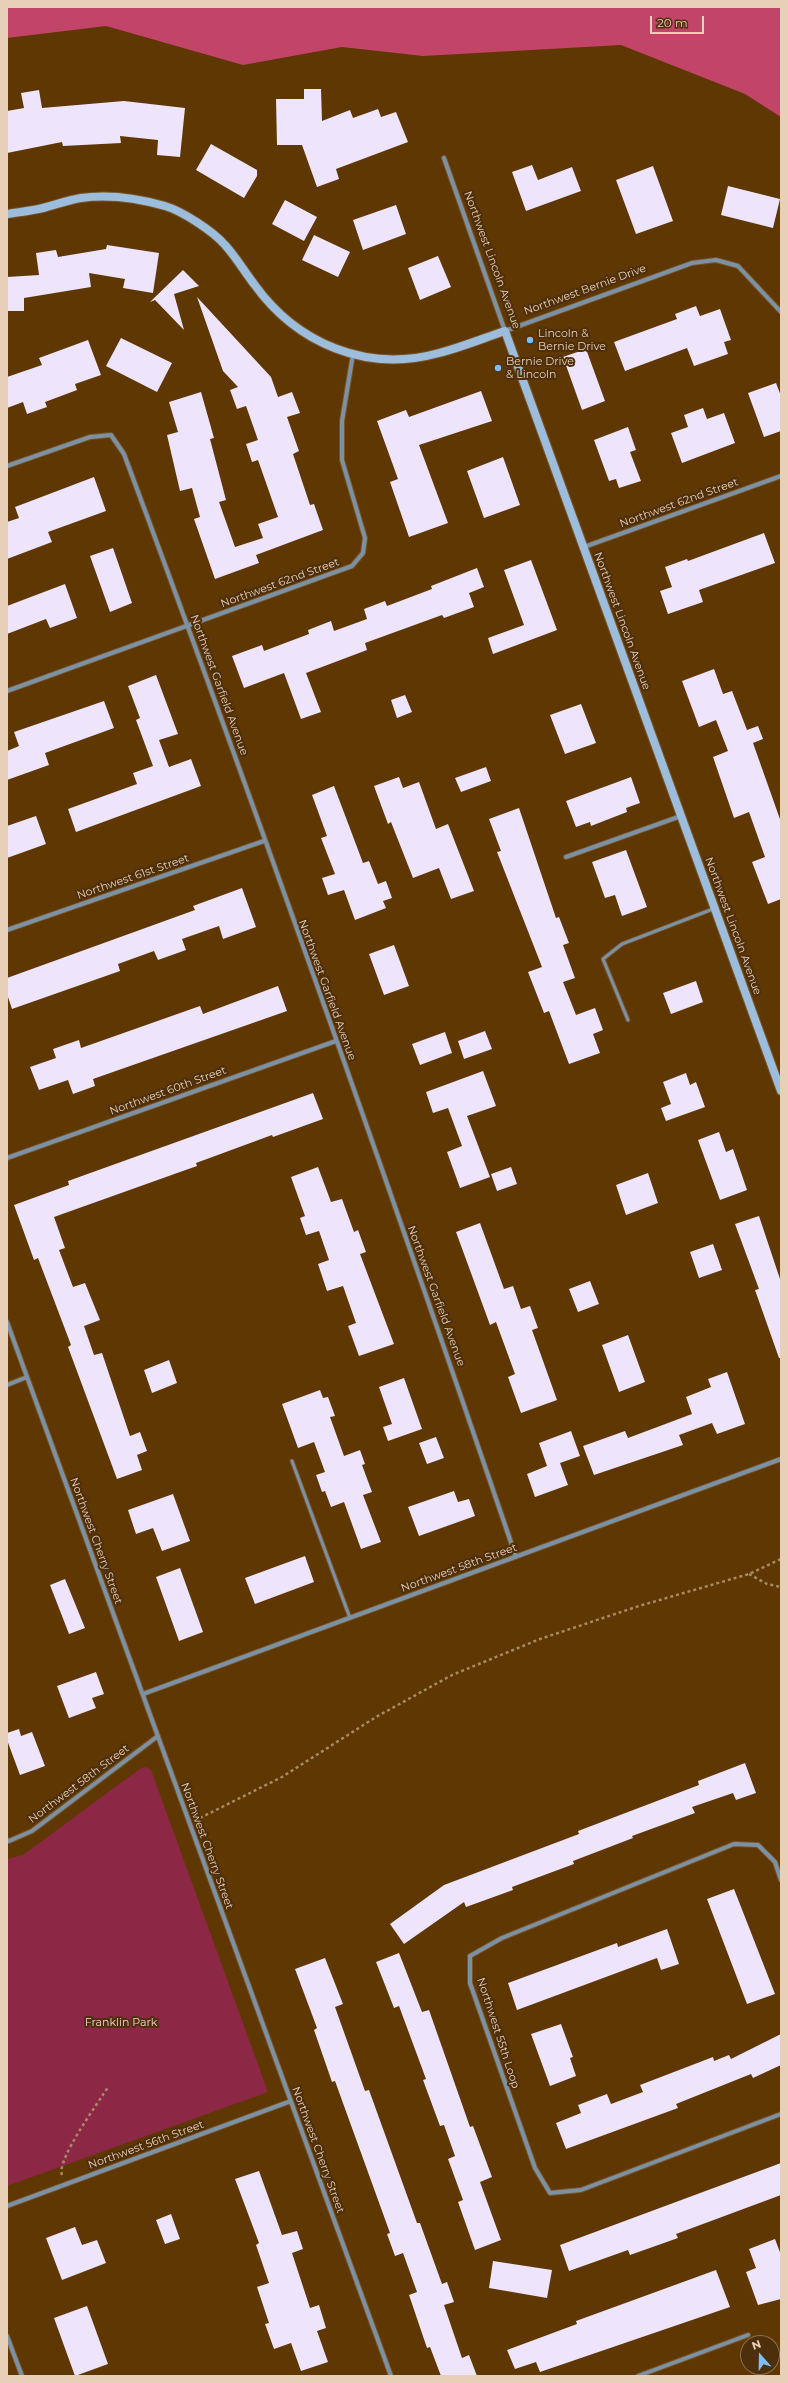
<!DOCTYPE html>
<html>
<head>
<meta charset="utf-8">
<style>
	body { margin:0 }
	#map { position:relative; width:788px; height:2383px; overflow:hidden; background:#5e3702; font-family:Montserrat,sans-serif }
	canvas { display:block }
	.frame { position:absolute; inset:0; border:8px solid #e7cfb8; pointer-events:none }
	.north { position:absolute; left:740px; top:2335px; width:40px; height:40px; box-sizing:border-box; background:#4e2f0b; border:1px solid #8b6f50; border-radius:50%; rotate:340deg; font-size:11px; font-weight:700; line-height:16px; text-align:center; color:#e7cfb8 }
	.north::after { content:''; display:block; margin:auto; width:14px; height:18px; background:#7cbef9; clip-path:polygon(50% 0,100% 100%,50% 72%,0 100%) }
	.scale { position:absolute; left:650px; top:16px; width:54px; height:18px; box-sizing:border-box; border:2px solid #e7cfb8; border-top:0; padding-left:5px; font-size:12px; line-height:14px; white-space:nowrap; color:#e7cfb8; -webkit-text-stroke:3px #4e2f0b; paint-order:stroke }
</style>
</head>
<body>
<div id="map">
<canvas width="788" height="2383"></canvas>
<div class="frame"></div>
<div class="north">N</div>
<div class="scale">20 m</div>
</div>
<script>
const ctx = document.querySelector('canvas').getContext('2d');
ctx.lineJoin = 'round';
function fill(path, color) {
  ctx.fillStyle = color;
  ctx.fill(path, 'evenodd');
}
function strokePath(path, color, width, dash) {
  ctx.strokeStyle = color;
  ctx.lineWidth = width;
  ctx.lineCap = dash ? 'butt' : 'round';
  ctx.setLineDash(dash || []);
  ctx.stroke(path);
}
function write(font, color, halo, rows, align = 'center') {
  ctx.font = font + ' Montserrat,sans-serif';
  ctx.lineWidth = 4;
  ctx.setLineDash([]);
  ctx.textBaseline = 'middle';
  ctx.strokeStyle = halo;
  ctx.fillStyle = color;
  for (const [text, x, y, turn = 0] of rows) {
    ctx.save();
    ctx.translate(x, y);
    ctx.rotate((+turn || 0) * Math.PI / 180);
    ctx.textAlign = isNaN(turn) ? turn : align;
    if (halo) ctx.strokeText(text, 0, 0);
    ctx.fillText(text, 0, 0);
    ctx.restore();
  }
}
fill(new Path2D(`
	M146,1767L151,1770L268,2092L7,2186V1859L23,1855L141,1768Z`), '#8c2846');
fill(new Path2D(`
	M7,7H781V117L745,94L621,45L423,56L342,47L243,65L106,26L7,38Z`), '#c24468');
fill(new Path2D(`
	M304,89H321L322,121L350,110L353,118L378,109L381,117L396,112L408,142L336,169L339,179L317,187L302,145H277L276,99H304Z
	M39,90L42,108L124,101L185,108L180,157L157,155L158,140L120,136L121,143L63,146L62,142L7,153V111L24,108L21,93Z
	M211,144L257,170V176L244,198L196,170Z
	M532,165L538,180L572,167L581,191L526,211L512,172Z
	M653,166L673,221L636,234L616,180Z
	M728,186L780,199L773,228L721,215Z
	M285,200L317,217L304,241L272,224Z
	M396,205L406,234L363,250L353,220Z
	M314,235L350,252L338,277L302,260Z
	M107,245L159,253L153,293L123,288L125,279L89,273L91,287L24,298V311H7V277L39,275L36,253L56,250L58,257L106,249Z
	M438,256L451,287L420,300L408,268Z
	M183,270L199,286L174,294L184,330L155,300L150,302Z
	M197,297L271,377L278,397L292,392L300,413L287,417L299,451L293,454L310,505L314,504L323,530L256,555L259,563L215,579L194,519L200,517L192,488L180,491L167,435L178,432L169,402L201,392L214,438L210,439L226,500L219,502L235,547L263,538L258,524L278,517L258,460L252,462L246,444L258,440L246,406L237,409L230,390L238,387L223,371Z
	M696,306L700,316L720,309L731,340L724,342L728,354L694,366L687,348L625,371L614,342L677,319L675,314Z
	M121,338L172,363L157,392L106,366Z
	M88,340L101,375L75,384L77,390L45,402L47,407L27,414L23,402L7,408V377L42,365L39,358Z
	M586,349L605,401L582,410L563,357Z
	M776,383L781,396V431L764,437L748,393Z
	M481,391L492,421L419,445L448,523L409,537L390,482L398,479L377,421L406,410L409,417Z
	M703,408L707,419L724,413L735,443L682,463L671,433L688,427L684,415Z
	M628,427L636,450L630,452L641,481L619,488L616,479L609,481L594,440Z
	M503,457L520,505L484,518L467,471Z
	M94,477L106,511L48,532L52,542L7,559V522L19,518L15,507Z
	M764,533L775,563L699,590L703,602L668,614L660,591L672,587L665,567L687,559L688,561Z
	M113,548L132,603L110,612L90,556Z
	M531,560L557,630L493,654L488,638L524,625L504,570Z
	M477,568L484,587L469,593L474,607L444,618L442,615L365,643L367,650L306,673L321,712L301,719L284,673L244,688L232,656L262,645L264,651L309,634L308,630L331,621L334,631L367,619L364,609L385,601L387,606L432,589L431,586Z
	M65,584L77,618L50,628L46,619L7,634V606Z
	M714,669L723,694L732,691L747,730L758,726L763,739L753,743L781,822V899L768,904L752,862L765,857L749,812L734,818L713,757L728,751L716,720L699,727L682,681Z
	M156,675L178,734L159,740L169,767L191,759L201,786L76,832L68,809L137,784L133,773L153,766L136,720L140,718L128,686Z
	M405,695L412,712L397,718L391,700Z
	M104,701L114,728L45,753L49,765L7,780V751L19,746L14,732Z
	M581,704L596,743L565,754L550,715Z
	M486,767L491,781L461,792L455,778Z
	M399,777L403,788L419,782L436,829L448,824L474,891L451,899L439,868L413,878L391,822L388,824L374,786Z
	M631,777L640,803L626,808L627,812L591,826L590,822L576,827L566,801Z
	M334,786L363,863L369,861L378,884L386,881L392,898L383,901L386,908L355,920L344,890L328,895L322,878L335,874L321,838L327,836L312,795Z
	M519,808L556,918L559,917L569,943L563,945L575,978L563,982L576,1015L595,1008L603,1030L593,1034L600,1053L569,1064L549,1011L544,1013L528,972L542,967L497,852L501,851L489,819Z
	M36,816L46,844L7,858V826Z
	M626,850L647,907L622,916L615,895L605,898L592,862Z
	M242,888L256,927L223,939L219,926L182,939L186,950L158,960L154,951L118,964L120,971L12,1009L7,994V978L195,910L193,906Z
	M394,945L409,986L384,995L369,954Z
	M696,981L703,1002L671,1014L663,993Z
	M278,986L287,1011L93,1079L95,1086L73,1094L68,1080L39,1090L30,1067L56,1058L53,1049L79,1040L81,1048L200,1006L203,1014Z
	M485,1031L492,1049L464,1059L458,1041Z
	M445,1032L452,1053L420,1065L412,1044Z
	M483,1071L496,1106L467,1116L490,1177L460,1188L447,1152L462,1146L448,1108L433,1113L426,1092Z
	M686,1073L690,1085L696,1082L705,1107L666,1121L661,1108L671,1104L663,1082Z
	M313,1093L323,1119L273,1137L272,1135L196,1163L197,1166L180,1172L54,1217L65,1248L59,1250L73,1287L85,1283L100,1320L84,1326L94,1355L102,1353L130,1436L140,1432L147,1451L137,1455L142,1470L117,1479L68,1347L71,1345L38,1258L34,1260L14,1205L69,1185L68,1181Z
	M719,1132L726,1152L733,1149L747,1190L720,1200L698,1140Z
	M318,1167L331,1202L342,1199L354,1232L358,1230L366,1252L360,1254L394,1344L359,1356L348,1326L356,1323L343,1286L327,1291L318,1264L329,1260L319,1231L306,1235L300,1218L305,1216L291,1177Z
	M511,1167L517,1184L497,1191L491,1174Z
	M648,1173L658,1203L626,1215L616,1185Z
	M759,1216L781,1282V1358H779L755,1290L759,1289L735,1224Z
	M480,1223L504,1289L513,1286L521,1309L530,1306L538,1328L532,1330L557,1400L521,1413L508,1377L515,1374L496,1322L490,1325L456,1232Z
	M713,1244L722,1270L699,1278L690,1252Z
	M590,1281L599,1304L578,1312L569,1289Z
	M628,1335L645,1382L619,1392L602,1345Z
	M169,1360L177,1383L152,1393L144,1370Z
	M727,1372L745,1424L717,1434L712,1423L679,1435L683,1445L594,1475L583,1446L625,1431L628,1438L692,1414L686,1397L711,1387L708,1379Z
	M404,1378L422,1429L388,1441L383,1427L392,1424L379,1387Z
	M320,1390L323,1398L328,1397L335,1416L330,1417L344,1456L360,1450L365,1464L362,1465L372,1492L363,1495L381,1542L361,1549L344,1502L331,1507L325,1491L322,1492L316,1475L325,1472L314,1442L298,1448L282,1404Z
	M571,1431L580,1456L560,1463L568,1485L535,1497L527,1474L547,1466L539,1443Z
	M436,1437L444,1458L427,1464L419,1443Z
	M454,1491L458,1502L469,1499L475,1516L419,1536L408,1507Z
	M173,1494L190,1541L162,1551L153,1528L136,1534L128,1510Z
	M305,1556L314,1582L255,1604L245,1578Z
	M180,1568L203,1632L179,1641L156,1577Z
	M65,1579L85,1628L69,1634L50,1585Z
	M96,1672L104,1694L92,1698L96,1708L69,1718L57,1686Z
	M19,1729L21,1736L32,1732L45,1766L20,1775L7,1740V1733Z
	M745,1763L756,1793L736,1800L733,1793L692,1807L695,1813L632,1836L633,1838L573,1861L574,1864L512,1887L513,1890L466,1907L464,1902L404,1944L390,1924L444,1885L579,1834L578,1831L699,1785L698,1781Z
	M734,1889L775,1994L747,2004L707,1899Z
	M667,1929L679,1964L661,1970L657,1958L517,2010L508,1983L617,1943L618,1947Z
	M399,1953L422,2012L429,2010L470,2127L473,2126L492,2177L480,2182L501,2240L475,2250L458,2202L463,2200L448,2159L455,2156L444,2125L440,2126L423,2080L426,2079L399,2006L394,2008L376,1962Z
	M325,1958L343,2004L335,2007L365,2091L369,2090L417,2223H420L442,2284L447,2282L454,2302L444,2305L462,2358L469,2355L477,2376H441L430,2347L427,2348L409,2295L417,2292L403,2253L395,2256L387,2234L390,2233L335,2081L332,2082L314,2030L317,2028L295,1969Z
	M561,2024L573,2057L570,2058L576,2076L550,2086L531,2034Z
	M781,2034V2065L753,2078L751,2074L676,2104L678,2108L566,2149L556,2123L581,2113L578,2105L607,2094L611,2104L643,2092L640,2085L713,2057L714,2061L729,2055L731,2059Z
	M781,2163V2195L676,2234L678,2238L630,2255L628,2250L569,2271L560,2245Z
	M259,2171L282,2235L297,2231L303,2249L292,2253L310,2308L319,2305L326,2328L317,2331L328,2362L301,2371L291,2343L274,2349L265,2324L269,2323L257,2287L269,2283L256,2245L259,2243L235,2179Z
	M171,2214L180,2239L165,2244L156,2220Z
	M75,2227L82,2245L97,2240L106,2263L62,2280L46,2238Z
	M775,2239L781,2255V2299L758,2305L746,2272L756,2268L749,2249Z
	M493,2261L552,2270L547,2298L489,2288Z
	M716,2270L730,2307L540,2372L536,2362L515,2369L507,2350L577,2324L576,2321Z
	M87,2306L108,2364L75,2376L54,2318Z`), '#eee4fb');
const lane = new Path2D(`
	M628,1020L603,959L622,944L713,909
	M292,1461L350,1618`);
const street = new Path2D(`
	M444,158L505,331L692,263L716,260L738,266L781,312
	M7,466L90,437L111,435L124,454C260,819 390,1188 516,1557
	M584,547L781,476
	M7,691L352,566L363,553L365,538L342,460V421L353,354
	M566,857L681,816
	M7,930L264,841
	M7,1158L336,1041
	M7,1322L391,2376
	M7,1385L27,1377
	M143,1694L781,1459
	M7,1840L9,1841L32,1831L158,1736
	M781,1880L775,1862L758,1845L734,1844L502,1938L470,1956V1983L535,2168L550,2193L581,2190L781,2114
	M7,2206L291,2101
	M7,2336L22,2376
	M638,2376L748,2335`);
const secondary = new Path2D(`
	M7,214C19,212 31,211 43,208C55,205 68,200 81,198C109,194 137,198 165,206C182,211 213,231 225,245C236,257 244,271 254,284C297,344 367,373 439,353C462,347 484,338 505,331L781,1091`);
strokePath(lane, '#795526', 5);
strokePath(street, '#795526', 6);
strokePath(secondary, '#795526', 10);
strokePath(new Path2D(`
	M749,1574L767,1584L781,1587
	M200,1818L282,1777L376,1717L452,1675L540,1639L639,1606L749,1574L781,1559
	M62,2175C56,2160 99,2102 108,2087`), '#a88a65', 2.5, [3, 3]);
strokePath(lane, '#7c91a4', 3);
strokePath(street, '#7c91a4', 4);
strokePath(secondary, '#9cbddb', 8);
for (const [x, y, r, color] of [
	[530,340,4,"#7cbef9"],
	[498,368,4,"#7cbef9"]
]) {
  const dot = new Path2D();
  dot.arc(x, y, r, 0, 2 * Math.PI);
  ctx.fillStyle = color;
  ctx.fill(dot);
  strokePath(dot, '#4e2f0b', 1.5);
}
write('11px', '#e7cfb8', '#4e2f0b', [
	["Northwest Lincoln Avenue",492,260,70],
	["Northwest Bernie Drive",585,290,-20],
	["Northwest 62nd Street",679,503,-20],
	["Northwest 62nd Street",280,583,-20],
	["Northwest Lincoln Avenue",622,621,70],
	["Northwest Garfield Avenue",219,685,70],
	["Northwest 61st Street",133,877,-19],
	["Northwest Lincoln Avenue",733,926,70],
	["Northwest Garfield Avenue",327,990,70],
	["Northwest 60th Street",168,1091,-20],
	["Northwest Garfield Avenue",436,1296,70],
	["Northwest Cherry Street",96,1541,70],
	["Northwest 58th Street",459,1568,-20],
	["Northwest 58th Street",79,1784,-37],
	["Northwest Cherry Street",207,1846,70],
	["Northwest 55th Loop",498,2033,72],
	["Northwest 56th Street",146,2145,-20],
	["Northwest Cherry Street",318,2150,70]
]);
write('11px', '#e7cfb8', '#4e2f0b', [
	["Lincoln &",538,334],
	["Bernie Drive",538,347],
	["Bernie Drive",506,362],
	["& Lincoln",506,375]
], 'left');
write('11px', '#f2d1d6', '#4e2f0b', [
	["Franklin Park",121,2023]
]);
</script>
</body>
</html>
